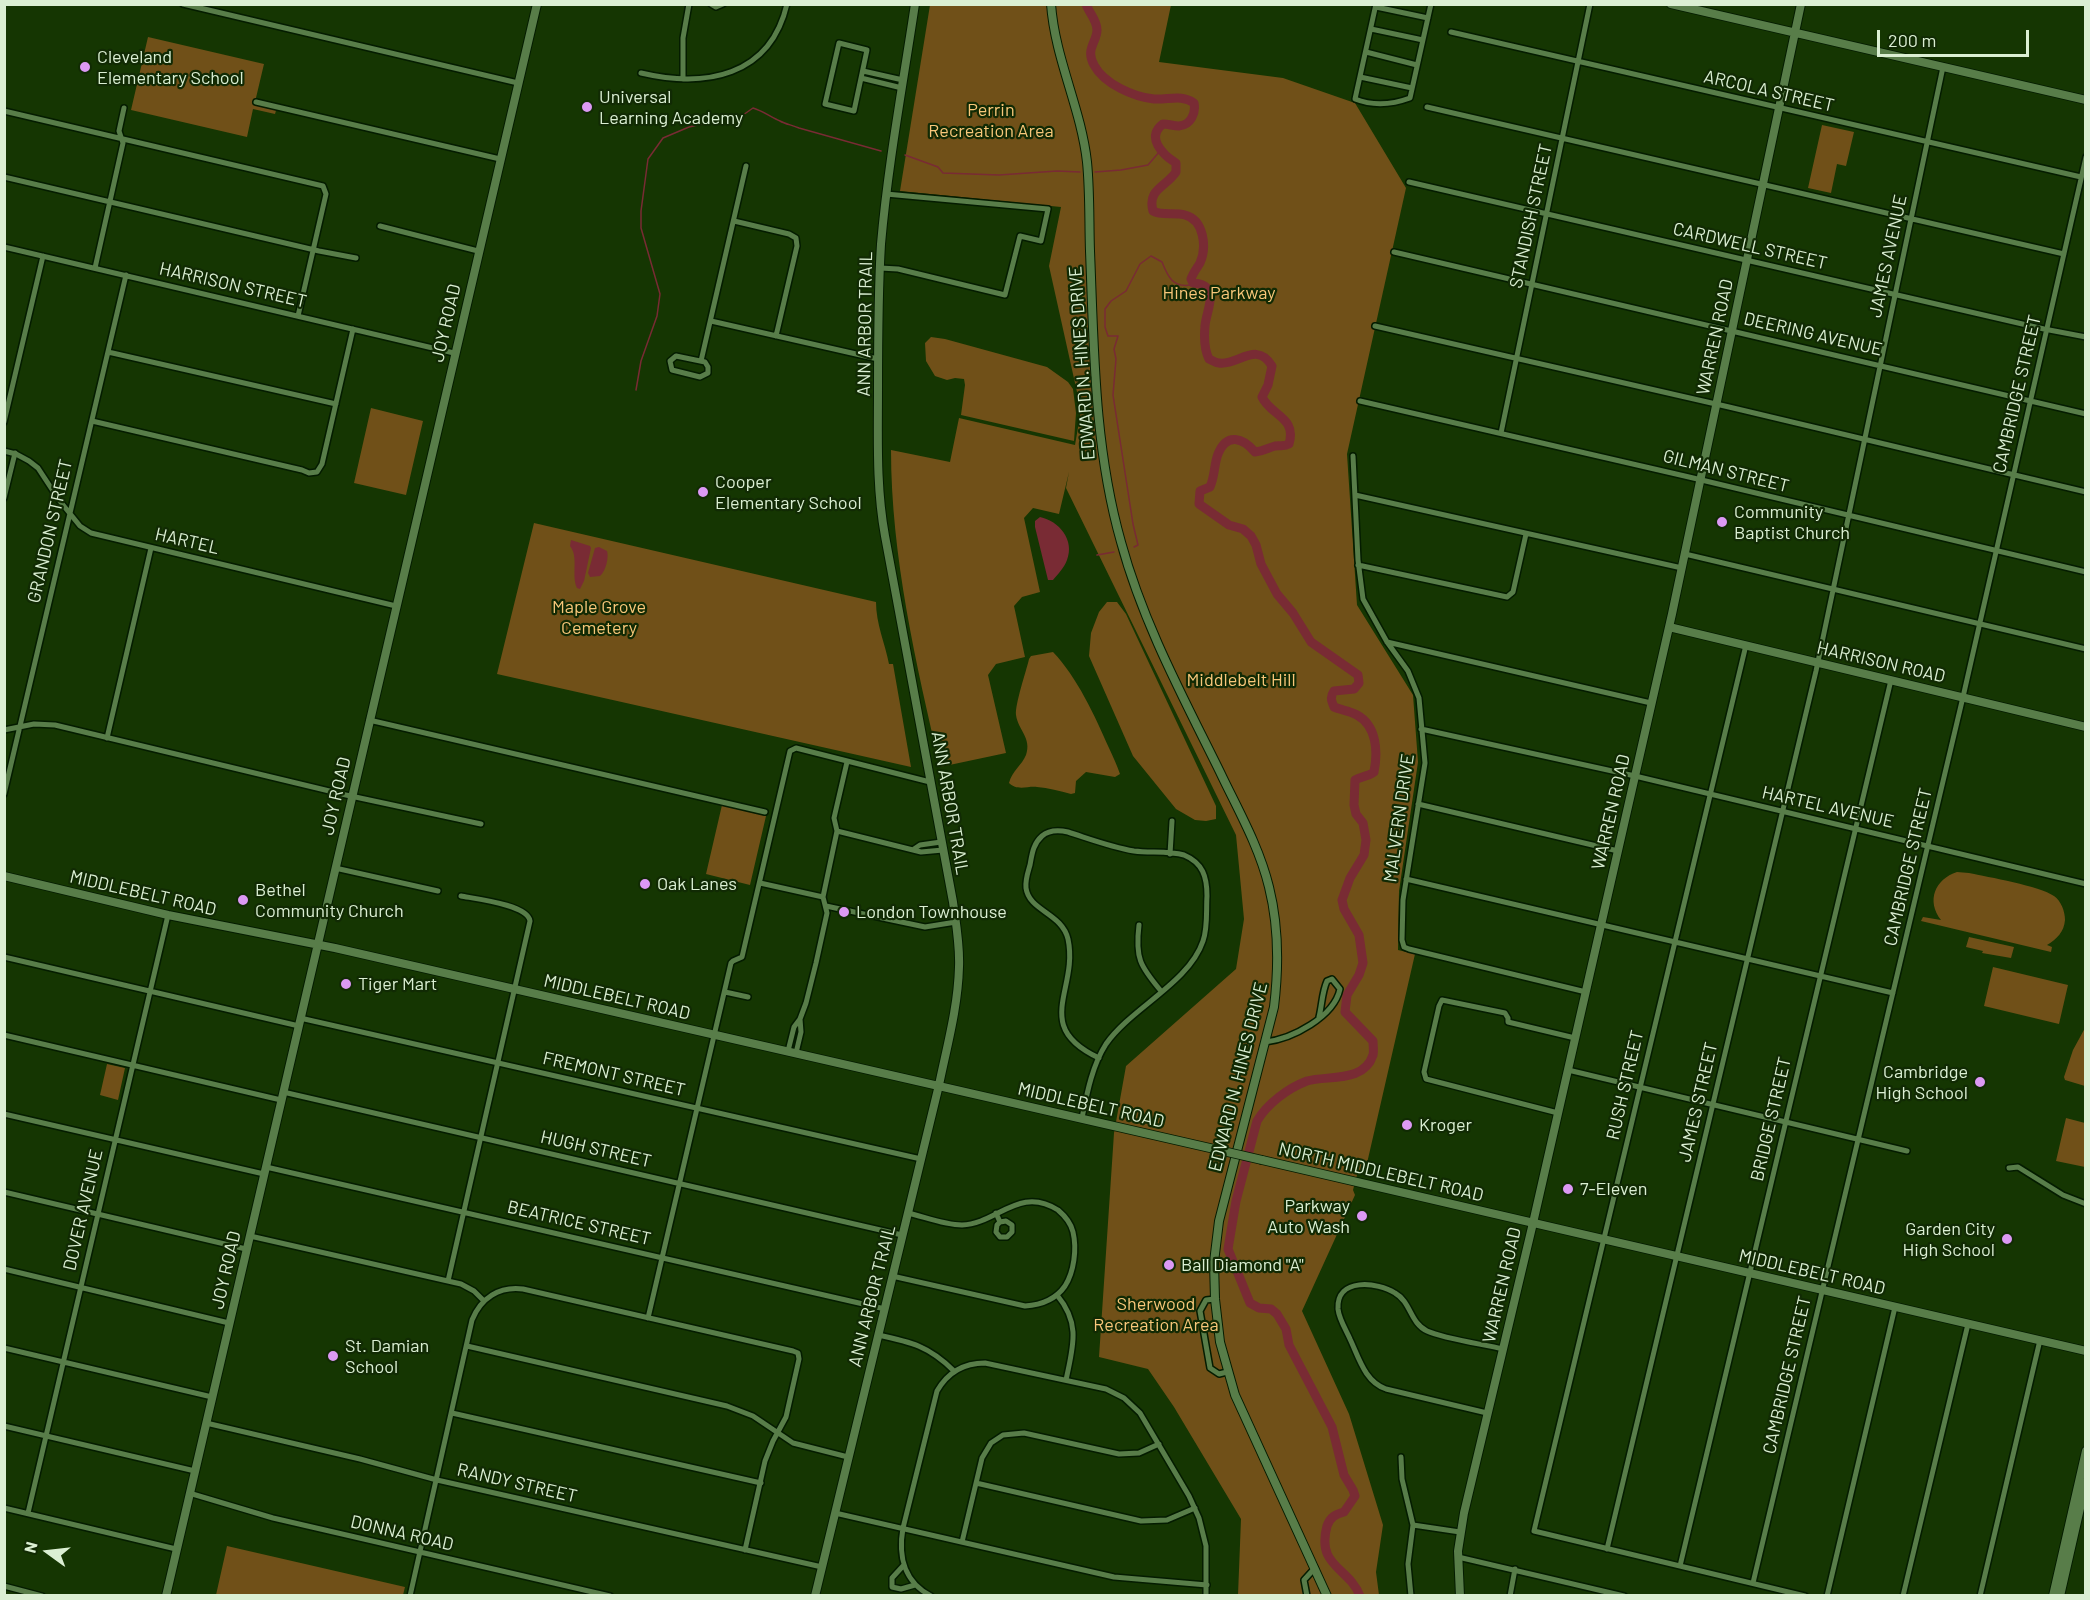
<!DOCTYPE html>
<html>
<head>
<meta charset="utf-8">
<style>
	body { margin:0 }
	#map { position:relative; width:2090px; height:1600px; overflow:hidden; background:#153602; font-family:Barlow,sans-serif }
	canvas { display:block }
	.frame { position:absolute; inset:0; border:6px solid #dbefd3; pointer-events:none }
	.north { position:absolute; left:18px; top:1522px; width:60px; height:60px; -webkit-text-stroke:4px #112a04; paint-order:stroke; rotate:285deg; font-size:16px; font-weight:700; line-height:24px; text-align:center; color:#dbefd3 }
	.north::after { content:''; display:block; margin:auto; width:21px; height:27px; background:#dbefd3; clip-path:polygon(50% 0,100% 100%,50% 72%,0 100%) }
	.scale { position:absolute; left:1877px; top:30px; width:152px; height:27px; box-sizing:border-box; border:3px solid #dbefd3; border-top:0; padding-left:8px; font-size:18px; line-height:21px; white-space:nowrap; color:#dbefd3; -webkit-text-stroke:4px #112a04; paint-order:stroke }
</style>
</head>
<body>
<div id="map">
<canvas width="2090" height="1600"></canvas>
<div class="frame"></div>
<div class="north">N</div>
<div class="scale">200 m</div>
</div>
<script>
const ctx = document.querySelector('canvas').getContext('2d');
ctx.lineJoin = 'round';
function fill(path, color) {
  ctx.fillStyle = color;
  ctx.fill(path, 'evenodd');
}
function strokePath(path, color, width, dash) {
  ctx.strokeStyle = color;
  ctx.lineWidth = width;
  ctx.lineCap = dash ? 'butt' : 'round';
  ctx.setLineDash(dash || []);
  ctx.stroke(path);
}
function write(font, color, halo, rows, align = 'center') {
  ctx.font = font + ' Barlow,sans-serif';
  ctx.lineWidth = 4.5;
  ctx.setLineDash([]);
  ctx.textBaseline = 'middle';
  ctx.strokeStyle = halo;
  ctx.fillStyle = color;
  for (const [text, x, y, turn = 0] of rows) {
    ctx.save();
    ctx.translate(x, y);
    ctx.rotate((+turn || 0) * Math.PI / 180);
    ctx.textAlign = isNaN(turn) ? turn : align;
    if (halo) ctx.strokeText(text, 0, 0);
    ctx.fillText(text, 0, 0);
    ctx.restore();
  }
}
fill(new Path2D(`
	M930,5H1171L1159,62L1283,78L1355,103L1406,188L1347,454L1357,605L1413,695L1418,762L1399,891L1398,950L1415,954L1365,1172L1358,1171L1353,1190L1355,1195L1302,1311L1349,1414L1383,1525L1376,1572L1379,1595H1238L1241,1519L1174,1407L1148,1369L1099,1357L1114,1133L1126,1066L1236,969L1244,919L1236,835L1066,488L1069,472L1059,514L1033,508L1024,518L1040,592L1022,597L1014,606L1025,657L996,664L988,675L1006,753L940,767C916,664 891,556 891,450L950,462L959,418L1075,445L1081,410L1049,266L1061,207L900,191Z
	M148,37L264,64L255,102L277,107L275,114L253,109L247,137L131,110Z
	M1822,125L1854,132L1846,166L1837,164L1831,193L1808,188Z
	M931,337L945,339L1047,367L1068,382L1073,389L1076,413L1074,441L961,415L965,385L964,379L955,378L947,380L935,376L926,361L925,343Z
	M371,408L423,421L406,495L354,483Z
	M534,523L876,602C876,624 885,643 889,664H893L911,767L497,674Z
	M1107,602H1117L1126,614L1216,806V819L1206,821L1195,820L1176,809L1133,756L1089,656L1091,633L1099,612Z
	M1053,652C1077,677 1095,716 1109,748C1113,757 1117,765 1120,774L1115,777L1086,772L1076,781L1075,793L1071,794C1060,791 1048,788 1037,787C1027,786 1017,791 1009,783C1012,771 1022,765 1026,755C1032,738 1018,730 1016,715C1015,704 1026,672 1029,659L1031,656Z
	M722,805L766,816L750,885L706,874Z
	M1957,872L1969,873C1988,877 2040,886 2054,896C2061,901 2065,911 2065,920C2064,932 2057,939 2047,945L2052,947L2051,952L1921,921L1923,917L1941,920C1926,901 1935,879 1957,872Z
	M1969,937L2014,947L2011,958L1982,953L1983,951L1966,947Z
	M1993,967L2068,985L2059,1024L1984,1006Z
	M2085,1028V1086L2065,1080L2064,1077L2073,1050Z
	M107,1064L125,1068L118,1100L100,1095Z
	M2066,1118L2085,1123V1167L2056,1161Z
	M227,1546L405,1587L403,1595H216Z`), '#705018');
fill(new Path2D(`
	M1040,517C1059,521 1075,540 1067,560C1064,568 1058,574 1053,580H1048L1035,527V521Z
	M571,540L590,546L591,548L584,581L580,589L577,588C571,575 579,557 570,546Z
	M599,547L607,551C609,557 606,571 600,576L590,577L588,573L595,548Z`), '#792b34');
strokePath(new Path2D(`
	M905,155L938,167L943,173L999,175L1057,171L1080,172
	M1095,172L1121,170L1148,165L1160,151
	M636,390L641,361L657,316L660,294L641,228V211L648,159L663,138L689,127L743,115L753,108C763,111 771,117 780,121C785,124 792,125 799,128L881,151
	M1134,547L1138,545L1133,524L1113,395L1116,359L1114,349L1118,336H1108L1105,327V309L1111,301L1126,291L1140,264L1151,256L1162,262C1168,277 1173,288 1191,285L1193,283
	M1097,555L1114,552`), '#792b34', 1.5);
strokePath(new Path2D(`
	M1086,4C1089,13 1097,20 1097,30C1097,42 1085,49 1094,65C1104,84 1134,97 1154,99C1168,100 1182,94 1194,103C1196,113 1191,125 1179,126C1173,126 1169,124 1163,124C1145,137 1163,155 1176,163V172C1166,187 1147,189 1153,211C1162,216 1174,212 1185,215C1204,220 1207,247 1200,263C1197,268 1193,273 1191,279L1193,283C1222,285 1206,310 1205,326C1204,337 1204,349 1209,359C1212,360 1215,363 1219,363C1238,366 1256,340 1272,366L1268,385L1262,397C1271,416 1297,417 1289,444C1284,447 1280,445 1275,446C1267,448 1265,451 1255,452C1243,438 1227,432 1218,454C1214,464 1215,476 1210,487L1200,491L1199,504L1229,525L1243,529L1251,536L1256,545L1261,564L1277,594L1293,613L1311,642L1358,675L1359,683L1354,689L1334,691C1330,697 1331,700 1334,707C1341,710 1350,711 1357,715C1377,726 1378,752 1374,772C1368,777 1361,776 1355,780L1354,805L1356,814L1363,823L1366,840L1364,855L1350,878L1342,900L1344,909L1359,935L1363,963L1359,975L1347,995L1345,1012L1373,1041C1373,1045 1374,1052 1373,1055C1364,1083 1328,1075 1307,1081C1288,1088 1267,1104 1257,1121L1236,1201L1228,1249L1250,1303L1259,1308L1271,1309L1277,1314L1286,1329L1289,1345L1332,1427L1344,1475L1353,1490L1355,1496L1344,1512C1336,1514 1330,1517 1327,1526C1316,1567 1349,1567 1360,1596`), '#792b34', 9);
const street = new Path2D(`
	M183,4L518,83
	M711,4L716,7L723,4
	M1376,4L1355,99C1373,106 1391,105 1410,98L1431,4
	M1376,7L1428,18
	M1371,29L1423,40
	M1451,32L2081,177
	M839,43L867,50L854,111L825,104Z
	M1366,52L1417,65
	M863,71L903,80
	M641,73C705,88 770,77 787,4
	M1360,77L1412,88
	M861,78L902,88
	M683,79V38L689,4
	M256,102L500,159
	M1427,107L2064,254
	M4,111L323,186L326,194L298,316
	M4,177L319,251L356,258
	M1409,182L2044,329L2086,337
	M734,221L789,234L796,238L797,246L776,336
	M380,226L478,251
	M4,247L454,353
	M1394,252L2086,414
	M95,268L123,143L119,131L124,108
	M880,268L898,269L1005,295L1020,236L1041,241L1048,209L886,194
	M711,321L878,359
	M1375,326L1729,407L2086,492
	M108,352L336,404
	M676,356L705,362L708,367V373L700,377L672,370L670,361Z
	M701,361L746,166
	M1360,401L1689,477L2086,572
	M92,421L302,470L309,473L317,472L322,464L353,329
	M4,422L43,256
	M1501,433L1590,4
	M4,451L16,454L29,461L38,468L59,500L80,526L91,533L396,606
	M1353,456L1358,560L1363,599L1387,642L1408,671L1419,698L1425,763L1403,900L1402,940L1404,947L1409,949L1586,992
	M1355,495L1682,568
	M4,498L15,453
	M1685,554L2086,649
	M1358,565L1507,597L1513,592L1526,534
	M1387,642L1651,703
	M1746,645L1534,1531L1805,1596
	M369,720L765,812
	M1421,729L1635,776L2086,884
	M4,730L34,724L55,725L346,795L481,824
	M107,738L151,548
	M4,794L126,275
	M1418,804L1618,851
	M837,831L921,852L943,850
	M914,849L920,845L941,842
	M1170,854L1172,821
	M335,868L438,891
	M1406,879L1893,993
	M760,883L823,897
	M823,897L837,831L834,818L847,762
	M826,906L925,927L956,922
	M1139,925C1135,958 1140,966 1161,991
	M4,957L299,1026
	M725,992L748,997
	M300,1018L921,1159
	M4,1035L281,1100
	M1265,1042C1292,1039 1334,1017 1340,989L1332,979L1327,981C1322,992 1322,1005 1319,1017
	M788,1051L794,1027L800,1019L806,1003L816,963L827,913L823,897
	M796,1053L801,1032L800,1019
	M1568,1070L1907,1151
	M283,1092L902,1235
	M1558,1113L1426,1079L1424,1072L1439,1006L1442,1000L1505,1013L1508,1018V1022L1575,1038
	M4,1114L264,1174
	M1082,1118C1087,1093 1092,1066 1106,1044C1131,1008 1189,983 1203,941C1208,927 1206,910 1207,896C1207,877 1203,863 1184,855C1168,851 1150,853 1134,851C1111,847 1090,839 1068,832C1059,830 1049,830 1042,836C1033,844 1032,854 1030,865C1028,872 1025,880 1026,888C1029,911 1062,913 1068,939C1079,990 1031,1026 1099,1058
	M266,1167L885,1309
	M2009,1168L2018,1167L2063,1195L2086,1204
	M4,1192L246,1249
	M996,1213L1000,1222L997,1225L996,1232L1000,1237H1007L1012,1232V1225L1006,1221L1000,1222
	M250,1236L461,1284L474,1291L484,1301
	M4,1269L229,1323
	M892,1276L1025,1306C1041,1305 1056,1299 1065,1286C1074,1272 1077,1249 1073,1232C1071,1223 1065,1216 1058,1210C1019,1185 997,1224 962,1225C944,1225 925,1217 908,1213
	M448,1281L530,921C528,905 477,899 461,896
	M1057,1295C1081,1324 1073,1346 1066,1380
	M1215,1299L1206,1300L1200,1311L1210,1368L1219,1374L1227,1372
	M648,1318L731,963L733,961L742,957L790,751L796,748L930,782
	M878,1335C911,1342 929,1346 954,1371
	M467,1346L727,1406L753,1416L793,1443L848,1457
	M4,1348L212,1397
	M452,1413L761,1483
	M1487,1413L1386,1389C1365,1382 1359,1358 1350,1339C1346,1330 1339,1319 1338,1309C1336,1277 1378,1282 1395,1293C1411,1302 1410,1323 1427,1331C1445,1339 1482,1344 1503,1349
	M206,1423L360,1459L437,1480L822,1567
	M4,1426L195,1471
	M1401,1457L1402,1479L1413,1525L1408,1564L1411,1596
	M976,1483L1141,1521L1167,1520L1195,1508
	M189,1493L273,1518L610,1596
	M4,1508L176,1549
	M28,1513L168,915
	M835,1513L1114,1577L1207,1585
	M1413,1525L1460,1532
	M962,1542L982,1458L991,1443L1003,1435L1024,1433L1119,1454L1139,1453L1159,1444
	M1607,1549L1816,671L1943,67
	M1458,1557L1624,1596
	M903,1566L892,1578V1587L901,1589L915,1585
	M1680,1566L1891,680
	M1753,1583L1963,697L2086,157
	M4,1586L42,1596
	M410,1596L472,1320C481,1298 499,1286 523,1289L793,1351L798,1353L799,1359L786,1417L773,1441L765,1461L745,1550
	M931,1596C904,1582 898,1556 903,1528L937,1391C948,1372 964,1363 985,1363L1106,1389L1124,1398L1140,1413L1189,1496L1199,1518L1206,1546V1596
	M1307,1596L1304,1580L1315,1568
	M1510,1596L1515,1569
	M1827,1596L1895,1307
	M1903,1596L1968,1324
	M1980,1596L2040,1340`);
const secondary = new Path2D(`
	M1051,4C1055,59 1081,108 1087,162C1090,192 1089,222 1090,251C1094,349 1094,447 1121,542C1143,623 1183,697 1220,772C1238,810 1259,846 1269,887C1279,927 1279,966 1274,1007L1219,1221L1214,1262L1215,1299L1220,1342L1235,1395L1327,1596
	M1671,4L2086,100
	M1669,627L2086,727
	M4,876L168,915L335,948L1223,1151
	M1262,1160L2086,1351
	M166,1596L537,4
	M815,1596L939,1085C947,1046 958,1007 959,967C960,945 956,924 953,902L885,536C876,487 878,439 878,390C878,341 878,293 881,244C888,164 903,84 915,4
	M1460,1596L1458,1551L1464,1513L1533,1223L1672,614L1801,4
	M2053,1596L2086,1451
	M2060,1596L2086,1482`);
strokePath(street, '#041c00', 8);
strokePath(secondary, '#041c00', 10);
strokePath(street, '#587d49', 5);
strokePath(secondary, '#587d49', 8);
const secondaryBridge = new Path2D(`
	M1223,1151L1262,1160`);
strokePath(secondaryBridge, '#041c00', 10, []);
strokePath(secondaryBridge, '#587d49', 8);
for (const [x, y, r, color] of [
	[85,67,6,"#dc99f4"],
	[587,107,6,"#dc99f4"],
	[703,492,6,"#dc99f4"],
	[1722,522,6,"#dc99f4"],
	[645,884,6,"#dc99f4"],
	[243,900,6,"#dc99f4"],
	[844,912,6,"#dc99f4"],
	[346,984,6,"#dc99f4"],
	[1980,1082,6,"#dc99f4"],
	[1407,1125,6,"#dc99f4"],
	[1568,1189,6,"#dc99f4"],
	[1362,1216,6,"#dc99f4"],
	[2007,1239,6,"#dc99f4"],
	[1169,1265,6,"#dc99f4"],
	[333,1356,6,"#dc99f4"]
]) {
  const dot = new Path2D();
  dot.arc(x, y, r, 0, 2 * Math.PI);
  ctx.fillStyle = color;
  ctx.fill(dot);
  strokePath(dot, '#112a04', 2);
}
write('18px', '#dbefd3', '#112a04', [
	["Cleveland",97,57],
	["Elementary School",97,78],
	["Universal",599,97],
	["Learning Academy",599,118],
	["Cooper",715,482],
	["Elementary School",715,503],
	["Community",1734,512],
	["Baptist Church",1734,533],
	["Oak Lanes",657,884],
	["Bethel",255,890],
	["Community Church",255,911],
	["London Townhouse",856,912],
	["Tiger Mart",358,984],
	["Cambridge",1968,1072,"right"],
	["High School",1968,1093,"right"],
	["Kroger",1419,1125],
	["7-Eleven",1580,1189],
	["Parkway",1350,1206,"right"],
	["Auto Wash",1350,1227,"right"],
	["Garden City",1995,1229,"right"],
	["High School",1995,1250,"right"],
	["Ball Diamond \"A\"",1181,1265],
	["St. Damian",345,1346],
	["School",345,1367]
], 'left');
write('18px', '#dbefd3', '#112a04', [
	["ARCOLA STREET",1769,91,13],
	["STANDISH STREET",1531,216,-78],
	["CARDWELL STREET",1750,246,13],
	["JAMES AVENUE",1888,256,-78],
	["HARRISON STREET",233,285,13],
	["JOY ROAD",446,323,-77],
	["ANN ARBOR TRAIL",865,324,-89],
	["DEERING AVENUE",1813,334,13],
	["WARREN ROAD",1715,337,-78],
	["EDWARD N. HINES DRIVE",1082,363,-94],
	["CAMBRIDGE STREET",2017,394,-77],
	["GILMAN STREET",1726,471,14],
	["GRANDON STREET",50,531,-77],
	["HARTEL",187,541,13],
	["HARRISON ROAD",1881,662,13],
	["JOY ROAD",336,796,-77],
	["ANN ARBOR TRAIL",950,803,80],
	["HARTEL AVENUE",1828,807,13],
	["WARREN ROAD",1611,812,-77],
	["MALVERN DRIVE",1399,818,-82],
	["CAMBRIDGE STREET",1908,867,-77],
	["MIDDLEBELT ROAD",143,893,13],
	["MIDDLEBELT ROAD",617,997,13],
	["FREMONT STREET",614,1074,13],
	["EDWARD N. HINES DRIVE",1238,1077,-76],
	["RUSH STREET",1625,1085,-77],
	["JAMES STREET",1698,1102,-77],
	["MIDDLEBELT ROAD",1091,1105,13],
	["BRIDGE STREET",1771,1119,-77],
	["HUGH STREET",596,1149,13],
	["NORTH MIDDLEBELT ROAD",1381,1172,13],
	["DOVER AVENUE",83,1210,-77],
	["BEATRICE STREET",579,1223,13],
	["JOY ROAD",226,1270,-77],
	["MIDDLEBELT ROAD",1812,1272,13],
	["WARREN ROAD",1502,1285,-77],
	["ANN ARBOR TRAIL",872,1296,-76],
	["CAMBRIDGE STREET",1787,1375,-77],
	["RANDY STREET",517,1483,13],
	["DONNA ROAD",402,1533,13]
]);
write('18px', '#f9c77a', '#112a04', [
	["Perrin",991,110],
	["Recreation Area",991,131],
	["Hines Parkway",1219,293],
	["Maple Grove",599,607],
	["Cemetery",599,628],
	["Middlebelt Hill",1241,680],
	["Sherwood",1156,1304],
	["Recreation Area",1156,1325]
]);
</script>
</body>
</html>
